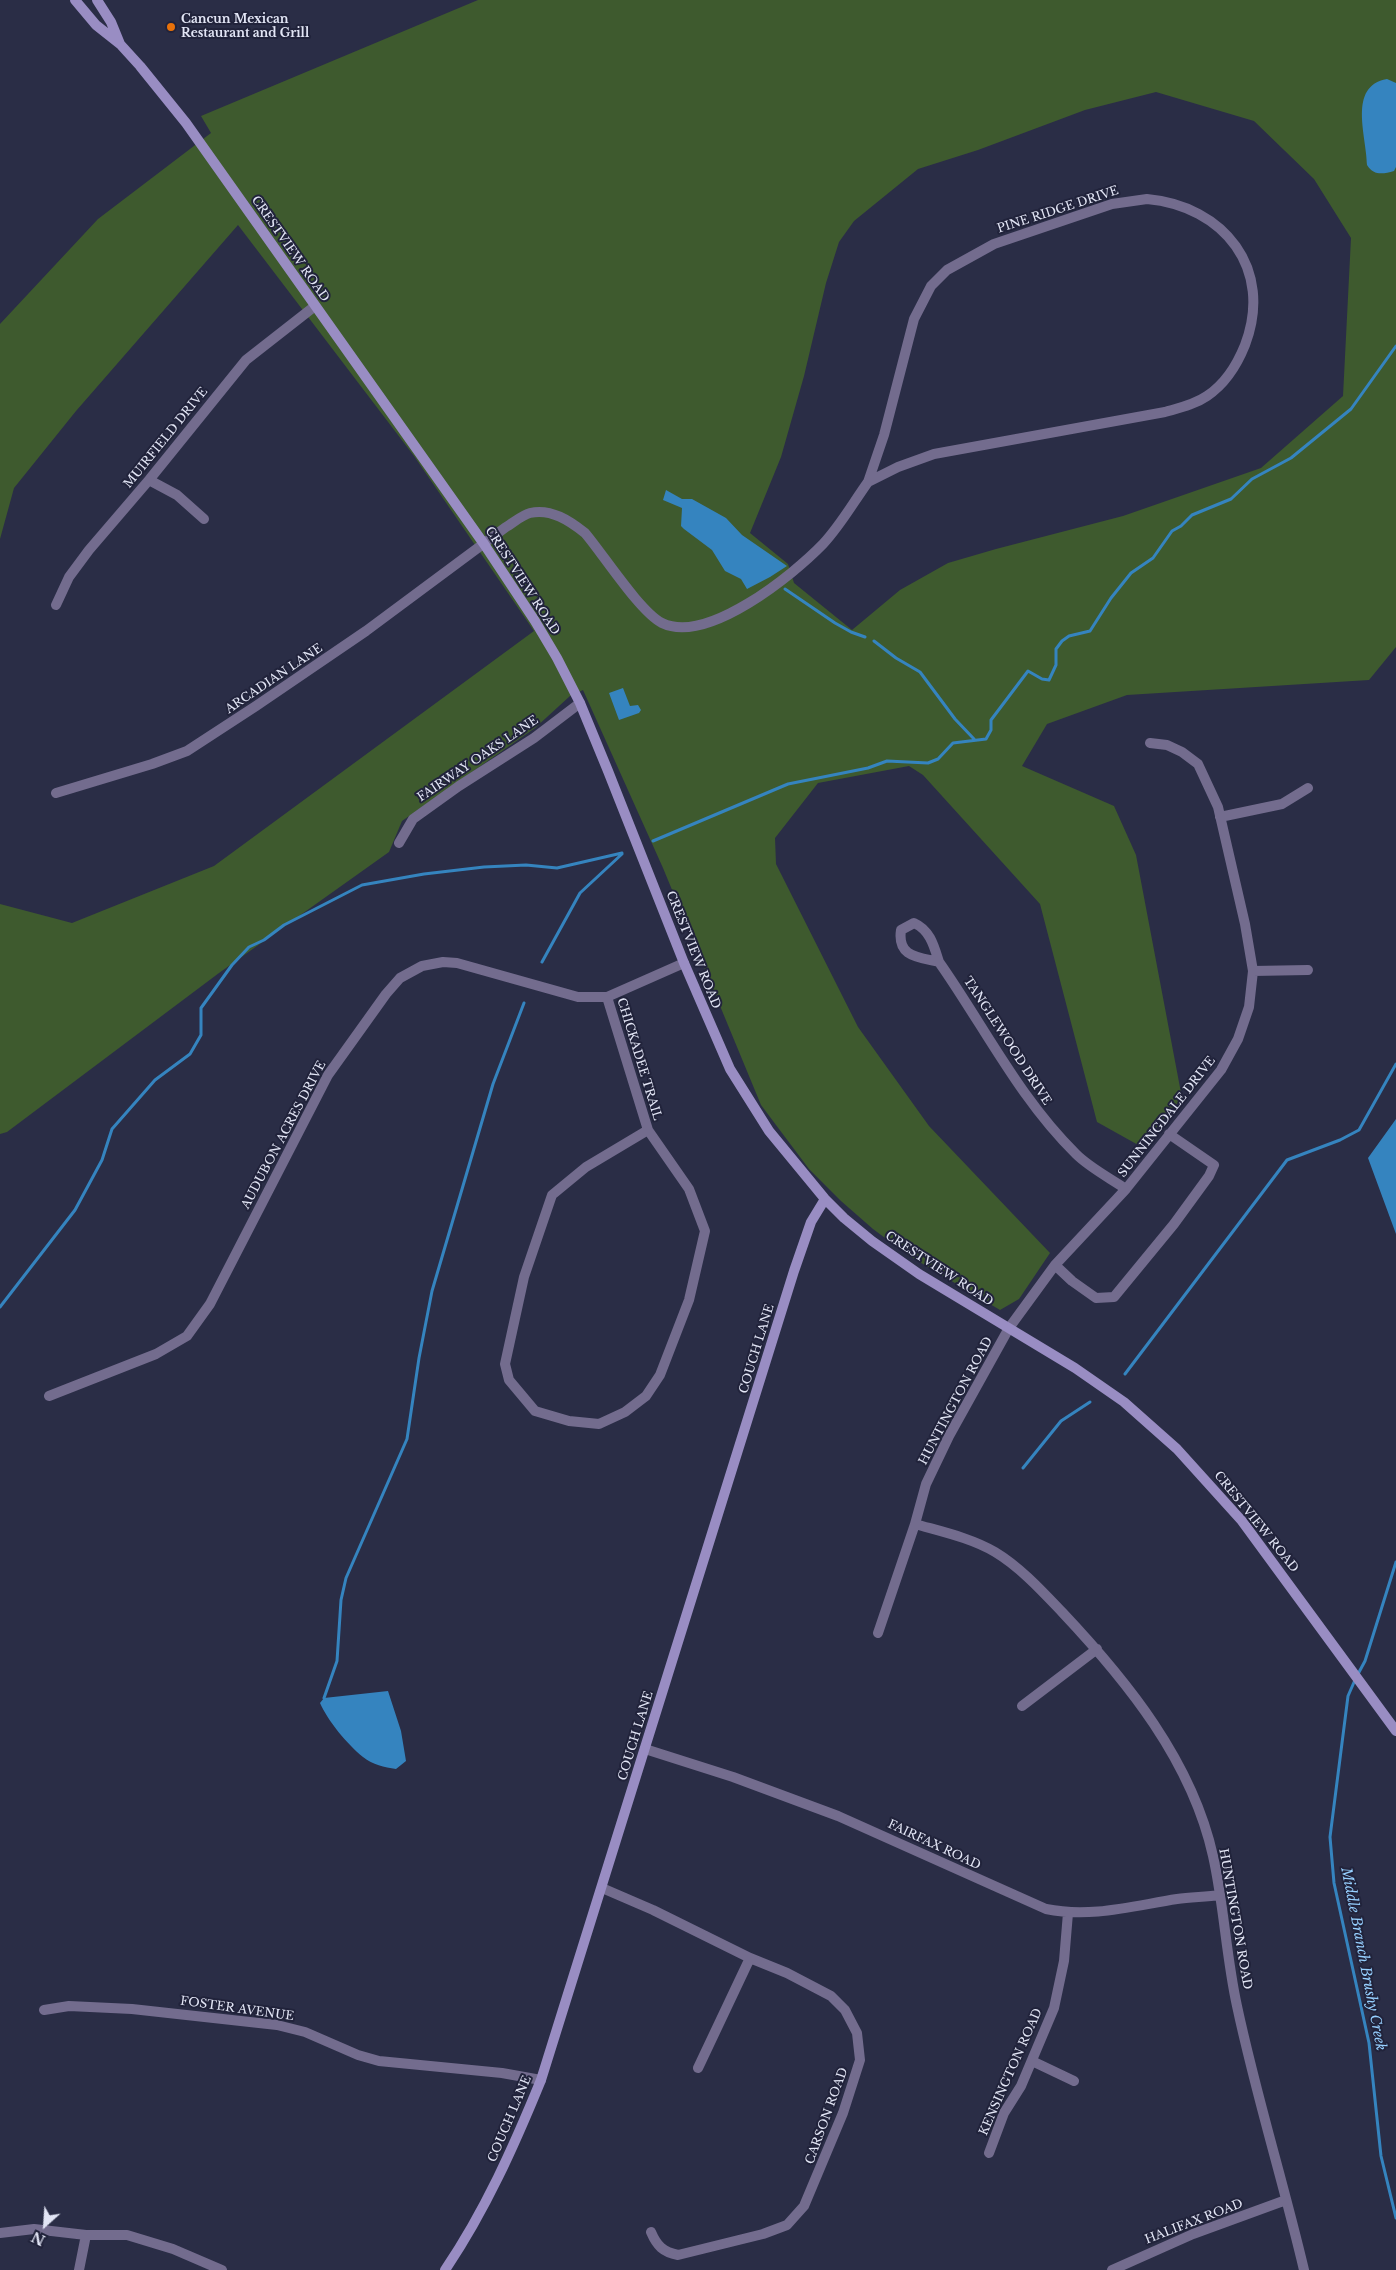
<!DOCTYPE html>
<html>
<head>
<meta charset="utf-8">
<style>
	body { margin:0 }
	#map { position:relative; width:1396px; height:2270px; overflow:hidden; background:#2a2d46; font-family:"Libre Baskerville",serif }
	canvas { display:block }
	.north { position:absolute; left:20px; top:2200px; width:50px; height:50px; -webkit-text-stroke:4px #21233b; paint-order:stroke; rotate:206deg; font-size:14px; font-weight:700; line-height:20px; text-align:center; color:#e2e5f5 }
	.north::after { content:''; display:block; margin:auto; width:18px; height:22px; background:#e2e5f5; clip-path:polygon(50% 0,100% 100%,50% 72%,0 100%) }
</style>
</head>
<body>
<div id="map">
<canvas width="1396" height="2270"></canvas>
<div class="north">N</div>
</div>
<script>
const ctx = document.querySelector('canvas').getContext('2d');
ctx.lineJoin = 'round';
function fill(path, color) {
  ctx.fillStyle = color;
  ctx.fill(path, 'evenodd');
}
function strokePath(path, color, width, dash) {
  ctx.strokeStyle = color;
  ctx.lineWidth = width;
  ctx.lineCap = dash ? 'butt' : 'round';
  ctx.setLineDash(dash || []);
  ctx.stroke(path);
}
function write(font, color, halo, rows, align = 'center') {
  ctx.font = font + ' "Libre Baskerville",serif';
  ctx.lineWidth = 4;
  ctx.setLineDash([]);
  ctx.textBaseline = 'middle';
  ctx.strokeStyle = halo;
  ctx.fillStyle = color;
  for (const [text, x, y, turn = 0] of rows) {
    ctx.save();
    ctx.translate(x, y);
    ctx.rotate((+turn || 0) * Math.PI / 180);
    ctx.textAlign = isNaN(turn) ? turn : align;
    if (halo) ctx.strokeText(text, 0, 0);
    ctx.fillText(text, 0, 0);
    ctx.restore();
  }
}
fill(new Path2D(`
	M478,0H1396V647L1369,680L1127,695L1047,724L1022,766L1114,806L1136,855L1182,1098L1140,1146L1097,1122L1040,904L923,775L909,766L818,783L775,838L776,864L858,1027L929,1126L1050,1253L1019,1299L1000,1310L908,1255L873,1229L841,1201L809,1169L761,1105L663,868L583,690L570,696L535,728L402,821L389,852L219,973L7,1132L0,1134V904L72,923L214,866L534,631L414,456L238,225L76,411L14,488L0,539V324L98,219L211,133L201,116ZM1156,92L1254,121L1314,179L1351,238L1343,396L1261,468L1123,516L996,549L948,563L900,590L852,630L794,583L788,564L750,533L781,457L804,376L826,283L839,242L854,221L918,169L978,150L1085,110Z`), '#3e5a2e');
fill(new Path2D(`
	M1387,79L1396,83V167L1394,171C1383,174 1374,176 1367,165C1367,137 1347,86 1387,79Z
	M666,490L682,499H692L726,518L742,535L787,566L770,577L747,589L741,579L725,571L712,550L684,529L681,526L682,508L663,500Z
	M623,688L630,706L638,705L641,710L639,713L619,720L609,693Z
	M1396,1119V1234L1368,1158Z
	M388,1691L401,1731L406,1761L396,1769C384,1767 373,1765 363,1757C347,1744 328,1721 320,1703L324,1698Z`), '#3584bf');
strokePath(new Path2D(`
	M785,589L835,623L851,632L865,637
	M874,641L896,658L920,672L955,719L974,739
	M653,841L788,784L868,768L887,761L928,763L938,759L953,743L986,739L991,730V720L1028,671L1042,679L1049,680L1056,665V649L1062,641L1069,636L1090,631L1111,598L1131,573L1153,558L1172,531L1181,526L1192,515L1231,499L1252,479L1291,458L1351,409L1396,346
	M542,962L580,893L622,854
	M0,1307L75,1210L102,1160L112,1129L155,1080L190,1054L201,1035V1008L232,965L249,947L264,940L284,925L362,885L424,874L484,867L526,865L557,868L622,853
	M1125,1374L1287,1160L1340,1140L1359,1130L1396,1064
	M1023,1468L1061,1421L1090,1402
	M1358,1674L1365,1661L1396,1562
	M1355,1680L1348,1696L1330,1837L1334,1883L1369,2043L1381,2156L1396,2218
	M324,1698L337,1661L341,1600L346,1578L407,1439L419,1358L432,1291L493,1084L524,1003`), '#3584bf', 3);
strokePath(new Path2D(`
	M1147,199C1224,206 1274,269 1245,345C1237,365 1225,384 1207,396C1194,405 1179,408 1165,412L934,454L898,467L868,482L884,435L914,319L931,286L947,270L994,244L1112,204Z
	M149,480L177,495L204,519
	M56,605L69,577L89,550L149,480L246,360L315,306
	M1150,743L1167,745L1182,752L1198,764L1218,807L1245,924L1253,971L1249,1007L1238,1039L1221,1070L1126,1189L1055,1265L1009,1328L949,1436L926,1484L915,1524C943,1532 971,1538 995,1552C1020,1567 1042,1591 1062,1612C1127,1681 1192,1761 1213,1856C1224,1905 1226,1956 1237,2006C1256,2095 1283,2181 1304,2270
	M56,793L152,764L187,751L256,706L366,631L506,527C513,523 522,515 530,513C551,508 570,521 585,533C603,554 640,612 662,623C707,645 793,575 823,544C840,526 853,503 868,482
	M1220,817L1282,804L1308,788
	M399,843L413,819L459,786L534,738L580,703
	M939,962C918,957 897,957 901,930L914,923C930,930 934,946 939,962C984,1026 1019,1098 1076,1154C1090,1168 1110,1178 1126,1189
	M1253,971L1308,970
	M607,997L648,1130L689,1189L705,1231L689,1300L660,1375L646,1396L625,1412L599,1424L569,1421L535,1411L509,1380L505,1364L524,1277L552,1195L586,1167L648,1130
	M1055,1265L1072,1281L1096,1298L1114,1297L1174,1224L1209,1176L1214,1165L1169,1134
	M49,1396L156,1354L187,1336L210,1304L328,1075L386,994L400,978L422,966L443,962L457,963L578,997H607L684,963
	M878,1633L915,1524
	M1022,1706L1097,1649
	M645,1749L733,1777L838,1816L1046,1909C1091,1918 1132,1906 1177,1899C1191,1897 1205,1897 1220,1895
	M602,1888L653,1910L750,1958L787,1973L831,1996L845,2010L857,2033L860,2060L843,2113L804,2206L787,2225L763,2234L678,2255C663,2252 657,2246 651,2232
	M44,2010L69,2006L132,2009L277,2025L305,2032L358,2055L379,2061L502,2073L541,2080
	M1032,2061L1074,2081
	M698,2068L750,1958
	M989,2153L1004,2113L1021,2086L1054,2008L1064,1961L1068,1913
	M0,2233L34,2229L86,2235H127L173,2249L222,2270
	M79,2270L86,2235
	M1112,2270L1193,2234L1286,2200`), '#736c8e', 10);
strokePath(new Path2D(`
	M75,0L96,25L120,44L140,66L186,123L484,544L535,621L557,658L580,703L608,771L684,963L730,1069L769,1131L825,1199L844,1218L872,1241L919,1274L1075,1368L1124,1402L1177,1449L1242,1521L1396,1731
	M97,0L111,22L120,44
	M445,2270C485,2211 514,2146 541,2080L794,1271L811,1222L825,1199`), '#998dc3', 10);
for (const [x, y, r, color] of [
	[171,27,5,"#e8710a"]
]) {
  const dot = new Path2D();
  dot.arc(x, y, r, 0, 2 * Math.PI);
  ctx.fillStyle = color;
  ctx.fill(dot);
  strokePath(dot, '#21233b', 2);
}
write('bold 12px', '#e2e5f5', '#21233b', [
	["Cancun Mexican",181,20],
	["Restaurant and Grill",181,34]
], 'left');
write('12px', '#e2e5f5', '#21233b', [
	["PINE RIDGE DRIVE",1058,210,-18],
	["CRESTVIEW ROAD",290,249,55],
	["MUIRFIELD DRIVE",166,438,-51],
	["CRESTVIEW ROAD",522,581,57],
	["ARCADIAN LANE",274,679,-34],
	["FAIRWAY OAKS LANE",478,759,-34],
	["CRESTVIEW ROAD",693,950,68],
	["TANGLEWOOD DRIVE",1007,1041,57],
	["CHICKADEE TRAIL",639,1059,73],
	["SUNNINGDALE DRIVE",1167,1117,-52],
	["AUDUBON ACRES DRIVE",284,1135,-62],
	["CRESTVIEW ROAD",939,1269,33],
	["COUCH LANE",757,1349,-73],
	["HUNTINGTON ROAD",956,1401,-62],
	["CRESTVIEW ROAD",1256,1522,51],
	["COUCH LANE",636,1736,-73],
	["FAIRFAX ROAD",934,1845,25],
	["HUNTINGTON ROAD",1235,1919,80],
	["FOSTER AVENUE",237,2009,8],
	["KENSINGTON ROAD",1011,2072,-66],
	["CARSON ROAD",827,2116,-70],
	["COUCH LANE",510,2119,-67],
	["HALIFAX ROAD",1194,2222,-21]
]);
write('italic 14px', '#96cffe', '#21233b', [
	["Middle Branch Brushy Creek",1363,1959,79]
]);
</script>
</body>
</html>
